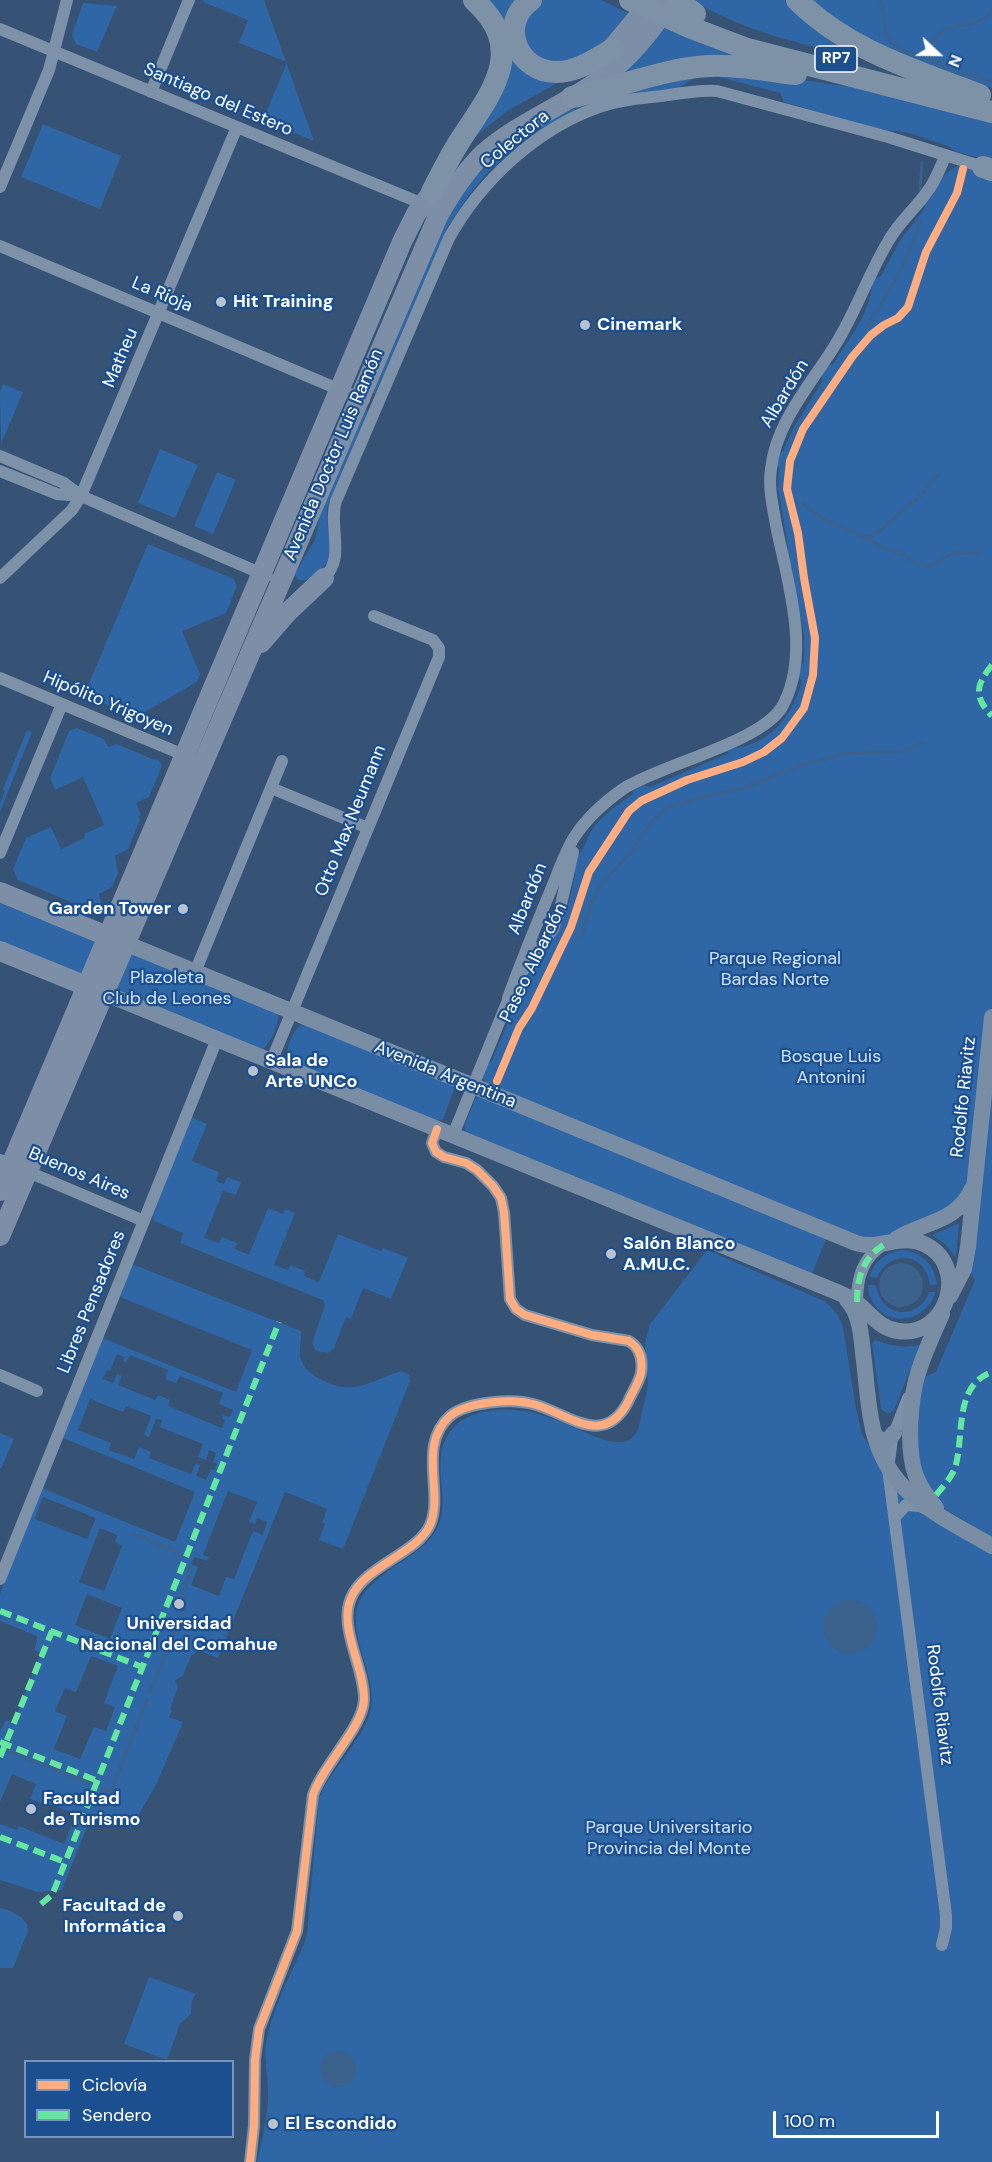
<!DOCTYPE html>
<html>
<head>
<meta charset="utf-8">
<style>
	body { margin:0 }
	#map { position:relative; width:992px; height:2162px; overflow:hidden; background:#365274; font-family:"DM Sans",sans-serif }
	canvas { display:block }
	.legend { position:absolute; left:24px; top:2060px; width:210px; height:78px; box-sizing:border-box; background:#1b4f8f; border:2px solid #7695bc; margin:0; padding:8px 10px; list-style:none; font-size:18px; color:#fff }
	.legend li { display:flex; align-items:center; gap:12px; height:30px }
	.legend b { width:30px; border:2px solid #7695bc }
	.north { position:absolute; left:908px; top:24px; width:60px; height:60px; -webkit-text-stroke:4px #1b4f8f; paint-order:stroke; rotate:112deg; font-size:16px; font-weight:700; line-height:24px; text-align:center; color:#fff }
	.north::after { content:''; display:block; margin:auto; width:21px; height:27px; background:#fff; clip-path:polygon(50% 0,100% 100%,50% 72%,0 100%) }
	.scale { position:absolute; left:773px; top:2111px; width:166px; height:27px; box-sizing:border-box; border:3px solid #fff; border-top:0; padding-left:8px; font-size:18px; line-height:21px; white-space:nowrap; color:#fff; -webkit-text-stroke:4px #1b4f8f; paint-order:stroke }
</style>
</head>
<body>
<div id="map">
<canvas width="992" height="2162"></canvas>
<ul class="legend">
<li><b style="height:8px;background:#ffac80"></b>Ciclovía</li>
<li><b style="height:8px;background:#66e7a1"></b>Sendero</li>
</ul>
<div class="north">N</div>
<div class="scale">100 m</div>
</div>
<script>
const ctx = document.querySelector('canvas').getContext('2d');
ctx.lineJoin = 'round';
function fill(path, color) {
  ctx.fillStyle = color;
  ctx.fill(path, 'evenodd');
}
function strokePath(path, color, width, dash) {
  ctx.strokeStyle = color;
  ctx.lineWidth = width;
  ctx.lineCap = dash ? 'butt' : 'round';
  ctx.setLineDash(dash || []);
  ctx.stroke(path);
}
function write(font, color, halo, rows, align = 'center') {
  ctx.font = font + ' "DM Sans",sans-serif';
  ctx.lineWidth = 4.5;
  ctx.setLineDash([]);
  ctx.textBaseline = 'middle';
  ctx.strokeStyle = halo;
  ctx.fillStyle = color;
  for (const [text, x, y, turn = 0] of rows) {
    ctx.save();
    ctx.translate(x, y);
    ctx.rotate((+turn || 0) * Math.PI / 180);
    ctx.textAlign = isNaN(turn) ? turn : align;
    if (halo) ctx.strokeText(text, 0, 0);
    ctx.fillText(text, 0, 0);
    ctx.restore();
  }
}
fill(new Path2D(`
	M204,0H264L314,141L263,120L287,62L239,43L248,20L203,2Z
	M481,0H523L509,40L572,75L507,111L461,148L502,80Z
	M540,0H601L628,13L601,46L583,60L538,63L518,30Z
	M692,0H792L894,66C826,49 752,37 692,0Z
	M800,0H992V88L906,59Z
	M83,3L117,6L97,52L76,44L72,35Z
	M664,26L754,58L618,75Z
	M751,72L870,90L992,120V161L957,152L948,146L906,132L877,129L784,102L780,93L719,77L695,78L678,88L606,99L578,108L525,140L487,173L469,195L448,227L375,394L369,392L448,214L473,179L500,154L529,132L567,111L592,102L681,73Z
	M43,124L121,156L100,209L21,177Z
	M958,166L992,175V1538L941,1506L934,1498L916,1459L921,1389L926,1376L936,1372L975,1280L970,1270L966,1189L948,1210L877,1239L864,1238L487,1084L483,1078L487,1065L492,1061L526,978L559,931L570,899L575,874L573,868L575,858C584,852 586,839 592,830C602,815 617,805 632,795L634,790L643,785L650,787L729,753L724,750C731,748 736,748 742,747C775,739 793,712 802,681L798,677L800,666L804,662V635L792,567L787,564L785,554L788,547L778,488L779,468L776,464L779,454L783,451L794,427L822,382C822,373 825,367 833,364C846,343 864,321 870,297C872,290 871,287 874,279L881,276L901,239L925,208V204C937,193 941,171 958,166Z
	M3,384L23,392L1,444L0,392Z
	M363,408L368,411L327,508C325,531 339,559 317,574C310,579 307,581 299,580L294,575L315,540L321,508Z
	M160,449L198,465L175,518L138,503Z
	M217,472L236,480L213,534L194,526Z
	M148,544L234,579L237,586L226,613L182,631L200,674L197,682L136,717L84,695Z
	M77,728L104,739L108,747L117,744L152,759L159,760L162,766L149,797L136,803L141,815L138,816L140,820L128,849L115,856L118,873L112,887L99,894L102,907L93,911L18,880L13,869L26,838L51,827L61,849L85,838L84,834L104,825L83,777L55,790L50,778L69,731Z
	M27,730L32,732L0,812V803L5,791L3,789Z
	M0,898L93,938L95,943L83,973L80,974L0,944Z
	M130,951L278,1013C279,1024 271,1044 262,1050L115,990Z
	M302,1024L455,1087L443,1119L436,1121L287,1060C285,1050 293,1029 302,1024Z
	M478,1096L827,1237L811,1276L465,1133V1124L475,1099Z
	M191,1117L207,1124L192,1161L219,1172L216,1181L224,1184L227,1177L241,1182L236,1195L223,1191L204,1238L219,1243L222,1237L237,1243L235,1249L249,1255L268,1208L283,1214L285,1209L295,1213L274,1265L288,1270L290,1265L305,1271L304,1276L319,1282L338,1234L381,1251L383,1248L408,1258L391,1299L363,1288L351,1319L346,1317L334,1348L328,1353L316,1351L312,1343L325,1305L323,1300L180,1243L183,1233L154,1221L153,1215Z
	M959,1223L956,1258L946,1245L932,1235Z
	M707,1250L824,1301C834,1309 839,1315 843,1327L856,1409L862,1434L875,1457L992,1546V2162H257C262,2140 268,2116 268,2094C268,2076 264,2060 266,2043C272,2008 290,1976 304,1944L307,1933L319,1798C332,1765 372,1733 372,1699C372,1670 347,1628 359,1602C375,1568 428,1556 439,1524C451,1492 427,1455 454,1427C464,1416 480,1412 495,1410C527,1407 553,1418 582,1431C594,1436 607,1443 621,1442C629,1442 634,1437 638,1430L648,1386L645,1343L650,1324Z
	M903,1250C922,1252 935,1265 937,1285H930C926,1252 889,1249 877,1278L869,1277C874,1261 886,1252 903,1250Z
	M132,1264L301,1331C302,1340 298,1350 301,1359C304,1369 312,1375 320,1379C354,1398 370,1380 402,1371L409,1375L410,1381L343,1549L319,1540L325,1524L322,1523L327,1509L285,1492L218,1658L197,1650L194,1655L192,1654L183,1676L175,1680L178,1687L170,1709L172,1711L169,1717L183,1722L157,1783L131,1828L92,1814L62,1890L38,1892L0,1880V1824L17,1830L19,1826L64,1844L76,1814L42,1801L41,1803L30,1799L36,1784L12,1774L0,1802V1731L6,1720L13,1723L41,1653L34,1650L37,1641V1636L0,1621V1594L42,1488L175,1542L195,1492L63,1438L103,1338L236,1392L252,1350L120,1297ZM117,1354L124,1357L123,1361L126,1363L130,1355L168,1370L165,1379L176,1383L180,1376L223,1393L219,1404L233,1410L230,1417L223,1415L222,1419L225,1420L222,1428L168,1406L170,1400L158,1395L155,1400L118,1385L122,1376L117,1374L113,1383L103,1379L107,1370L110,1371ZM90,1399L123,1412L126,1406L151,1416L144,1435L149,1437L156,1419L162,1420L160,1427L203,1444L198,1457L206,1460L209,1450L216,1453L213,1462L217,1464L214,1470L211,1469L206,1480L196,1476L200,1465L196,1463L191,1474L149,1458L151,1452L139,1447L134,1459L109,1450L111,1443L78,1430ZM228,1491L257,1502L249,1522L255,1524L257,1518L267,1522L263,1535L253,1531L234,1579L226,1577L219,1596L191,1585L198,1567L191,1564L195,1557L207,1561L209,1557L203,1555ZM43,1497L96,1518L87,1539L35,1519ZM100,1528L117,1535L115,1542L122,1546L104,1591L79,1582ZM87,1594L122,1608L110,1639L75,1625ZM91,1656L118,1666L104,1703L115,1707L106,1731L94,1727L80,1759L54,1749L67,1716L55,1711L65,1688L76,1692Z
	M868,1285H876C880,1317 918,1322 929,1292H936C922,1331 870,1326 868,1285Z
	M875,1340C891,1346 903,1348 920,1345L894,1410L888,1414L881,1409L872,1343Z
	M0,1433L14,1439L1,1469L0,1468Z
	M0,1908L11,1911L22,1918L27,1924L28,1931L13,1968H0Z
	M149,1977L196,1994L192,2001L191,2014L180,2024L167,2060L124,2044Z`), '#2f66a5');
fill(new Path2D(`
	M879 1285a22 22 0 1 1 44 0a22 22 0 1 1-44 0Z
	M823 1627a27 27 0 1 1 54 0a27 27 0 1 1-54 0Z
	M320 2069a18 18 0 1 1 36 0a18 18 0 1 1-36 0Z`), '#3b618d');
strokePath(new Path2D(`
	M880,0C888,13 880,29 890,41C906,59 938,52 952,75L967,74L992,81
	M923,56C929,46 934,36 945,30C963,21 978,30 992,9
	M920,189L922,163
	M866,327C884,301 915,250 920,220
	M803,504L828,522L868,538L879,546L904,555L918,564L927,566L935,564L949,555L958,553L979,554
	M868,538L879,532L921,495L939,474
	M581,937L592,901L603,882L627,857L653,820L665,809L695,799L743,788L805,764L826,759L843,754L904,751L922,743
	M133,1534L173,1550L179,1556
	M169,1646L184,1608L183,1593L191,1572L188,1567
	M150,1692L166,1654
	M0,1748H1
	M5,1750L90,1783
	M102,1788L111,1792
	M101,1817L147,1700`), '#3b618d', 3);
strokePath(new Path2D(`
	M0,29L423,204
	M151,92L189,0
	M0,187L49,70L67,0
	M0,246L364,400
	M0,456L64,483L81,496L267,576
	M0,471L57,494L81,496
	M0,578L72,510L81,496L237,127
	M324,578C346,557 328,527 336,501L449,238C481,181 536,129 599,107C619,100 641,98 662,96C681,93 699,90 717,91L888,137L983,167
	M0,678L203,763
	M271,788L368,828
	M0,853L62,704
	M195,972L282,761
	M522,972L553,929L560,909L573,852
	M508,998C521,962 535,928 550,892C558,874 564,853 575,836C587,818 606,801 623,789C662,764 760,743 782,707C812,654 787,580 776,525C773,506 768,488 771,469C776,421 813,382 837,342C857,309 869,273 889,240C899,222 915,209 927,192C936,181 940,167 946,155
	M271,1062L439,657V648L433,640L374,616
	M453,1135L511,993
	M0,1160L144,1221
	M857,1302C857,1279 862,1258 883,1245
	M0,1375L37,1391
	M908,1398L892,1439L888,1469L946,1915V1928L942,1945
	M895,1517L906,1505L920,1506L926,1509
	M0,1579L217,1039
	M250,2162L254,2126L255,2060L259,2029L297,1931L313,1795C323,1765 363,1727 364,1700C365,1668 338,1628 351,1598C364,1566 418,1553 430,1525C444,1493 417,1445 450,1416C467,1402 512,1398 533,1404C568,1413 603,1449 628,1402C632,1392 639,1383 641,1373C643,1360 640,1348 629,1341L592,1335L525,1315L516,1309L510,1299L504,1212L501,1198L493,1186L477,1170L466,1163L444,1157L436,1152L432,1143L437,1129`), '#7d92a8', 12);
strokePath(new Path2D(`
	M104,993L837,1292C844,1295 851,1298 857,1303C871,1314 879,1328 898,1331C948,1338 970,1265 924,1244C901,1233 879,1251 856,1243L125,943
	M896,1239C925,1221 956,1223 972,1189
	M950,1296L964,1269L968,1247L992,1017
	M847,1300C862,1316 861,1340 864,1361C867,1386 868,1413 875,1437C892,1497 943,1517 992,1546
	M875,1436L881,1440H888L894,1433
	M936,1508C928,1498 920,1488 916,1476C906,1450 910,1396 919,1370C925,1351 934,1332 942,1314`), '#798da4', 16);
strokePath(new Path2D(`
	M603,59L652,0
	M261,643L288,612L324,578
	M0,892L119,941
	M0,951L96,990
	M0,1191L402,242L416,214L441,180
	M0,1236L438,216C451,193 465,171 484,153C524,118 578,101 618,65C639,47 655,24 671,2`), '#7d8ea7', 20);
strokePath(new Path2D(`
	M531,0C497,24 518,73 557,72C577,72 596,59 613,49
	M630,0L689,27L747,49L992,112
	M677,0L695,14
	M797,0C847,50 915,70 980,95
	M572,97C617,88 662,69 708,66C737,64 767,71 796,74
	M983,167L992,170
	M432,192C441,174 450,156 461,139C492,92 528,49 474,0`), '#7e92a7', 22);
strokePath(new Path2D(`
	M992,665C975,686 974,697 992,716
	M857,1302C857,1277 863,1256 887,1243
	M936,1495C943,1487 951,1478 955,1468C965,1435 953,1386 992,1372
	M0,1611L142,1667
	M0,1742L98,1781
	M0,1757L52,1631
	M0,1837L65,1862
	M41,1904L52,1895L55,1888L279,1322`), '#66e7a1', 6, [12, 6]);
strokePath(new Path2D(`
	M497,1081L519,1028L532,1008L571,927L589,872L629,811L641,801L687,780L743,762L764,752L782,738L804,708L813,675L815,638L804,578L798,533L787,489L790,461L803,429L852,357L871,335L884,325L898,318L908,307L926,252L957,193L963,169
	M250,2162L254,2126L255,2060L259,2029L297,1931L313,1795C323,1765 363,1727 364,1700C365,1668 338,1628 351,1598C364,1566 418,1553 430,1525C444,1493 417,1445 450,1416C467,1402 512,1398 533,1404C568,1413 603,1449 628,1402C632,1392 639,1383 641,1373C643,1360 640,1348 629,1341L592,1335L525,1315L516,1309L510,1299L504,1212L501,1198L493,1186L477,1170L466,1163L444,1157L436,1152L432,1143L437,1129`), '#ffac80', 8);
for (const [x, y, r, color] of [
	[221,302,6,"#b9c2ce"],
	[585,325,6,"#b9c2ce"],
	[183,909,6,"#b9c2ce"],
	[253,1071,6,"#b9c2ce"],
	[611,1254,6,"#b9c2ce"],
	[179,1604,6,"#b9c2ce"],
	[31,1809,6,"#b9c2ce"],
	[178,1916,6,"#b9c2ce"],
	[273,2124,6,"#b9c2ce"]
]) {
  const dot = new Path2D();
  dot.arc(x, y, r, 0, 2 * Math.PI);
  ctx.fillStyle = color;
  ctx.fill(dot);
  strokePath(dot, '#1b4f8f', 2);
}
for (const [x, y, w] of [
	[836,59,42]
]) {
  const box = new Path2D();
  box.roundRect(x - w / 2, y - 13, w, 26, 4.5);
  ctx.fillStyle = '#1b4f8f';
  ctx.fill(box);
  strokePath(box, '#fff', 1.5);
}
write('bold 16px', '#fff', null, [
	["RP7",836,59]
]);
write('18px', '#fff', '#1b4f8f', [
	["Santiago del Estero",218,100,23],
	["Colectora",515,140,-39],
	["La Rioja",162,295,23],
	["Matheu",121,358,-67],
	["Albardón",785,394,-59],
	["Avenida Doctor Luis Ramón",334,455,-67],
	["Hipólito Yrigoyen",108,704,23],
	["Otto Max Neumann",351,821,-68],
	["Albardón",528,899,-68],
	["Paseo Albardón",534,963,-64],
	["Avenida Argentina",445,1075,22],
	["Rodolfo Riavitz",964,1097,-84],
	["Buenos Aires",79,1174,23],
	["Libres Pensadores",92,1302,-68],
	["Rodolfo Riavitz",939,1705,83]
]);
write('bold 18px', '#fff', '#1b4f8f', [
	["Hit Training",233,302],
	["Cinemark",597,325],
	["Garden Tower",171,909,"right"],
	["Sala de",265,1061],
	["Arte UNCo",265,1082],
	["Salón Blanco",623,1244],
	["A.MU.C.",623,1265],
	["Universidad",179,1624,"center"],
	["Nacional del Comahue",179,1645,"center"],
	["Facultad",43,1799],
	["de Turismo",43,1820],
	["Facultad de",166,1906,"right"],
	["Informática",166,1927,"right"],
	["El Escondido",285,2124]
], 'left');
write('18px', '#cfe3fa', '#1b4f8f', [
	["Parque Regional",775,959],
	["Bardas Norte",775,980],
	["Plazoleta",167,978],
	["Club de Leones",167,999],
	["Bosque Luis",831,1057],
	["Antonini",831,1078],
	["Parque Universitario",669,1828],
	["Provincia del Monte",669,1849]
]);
</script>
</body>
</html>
